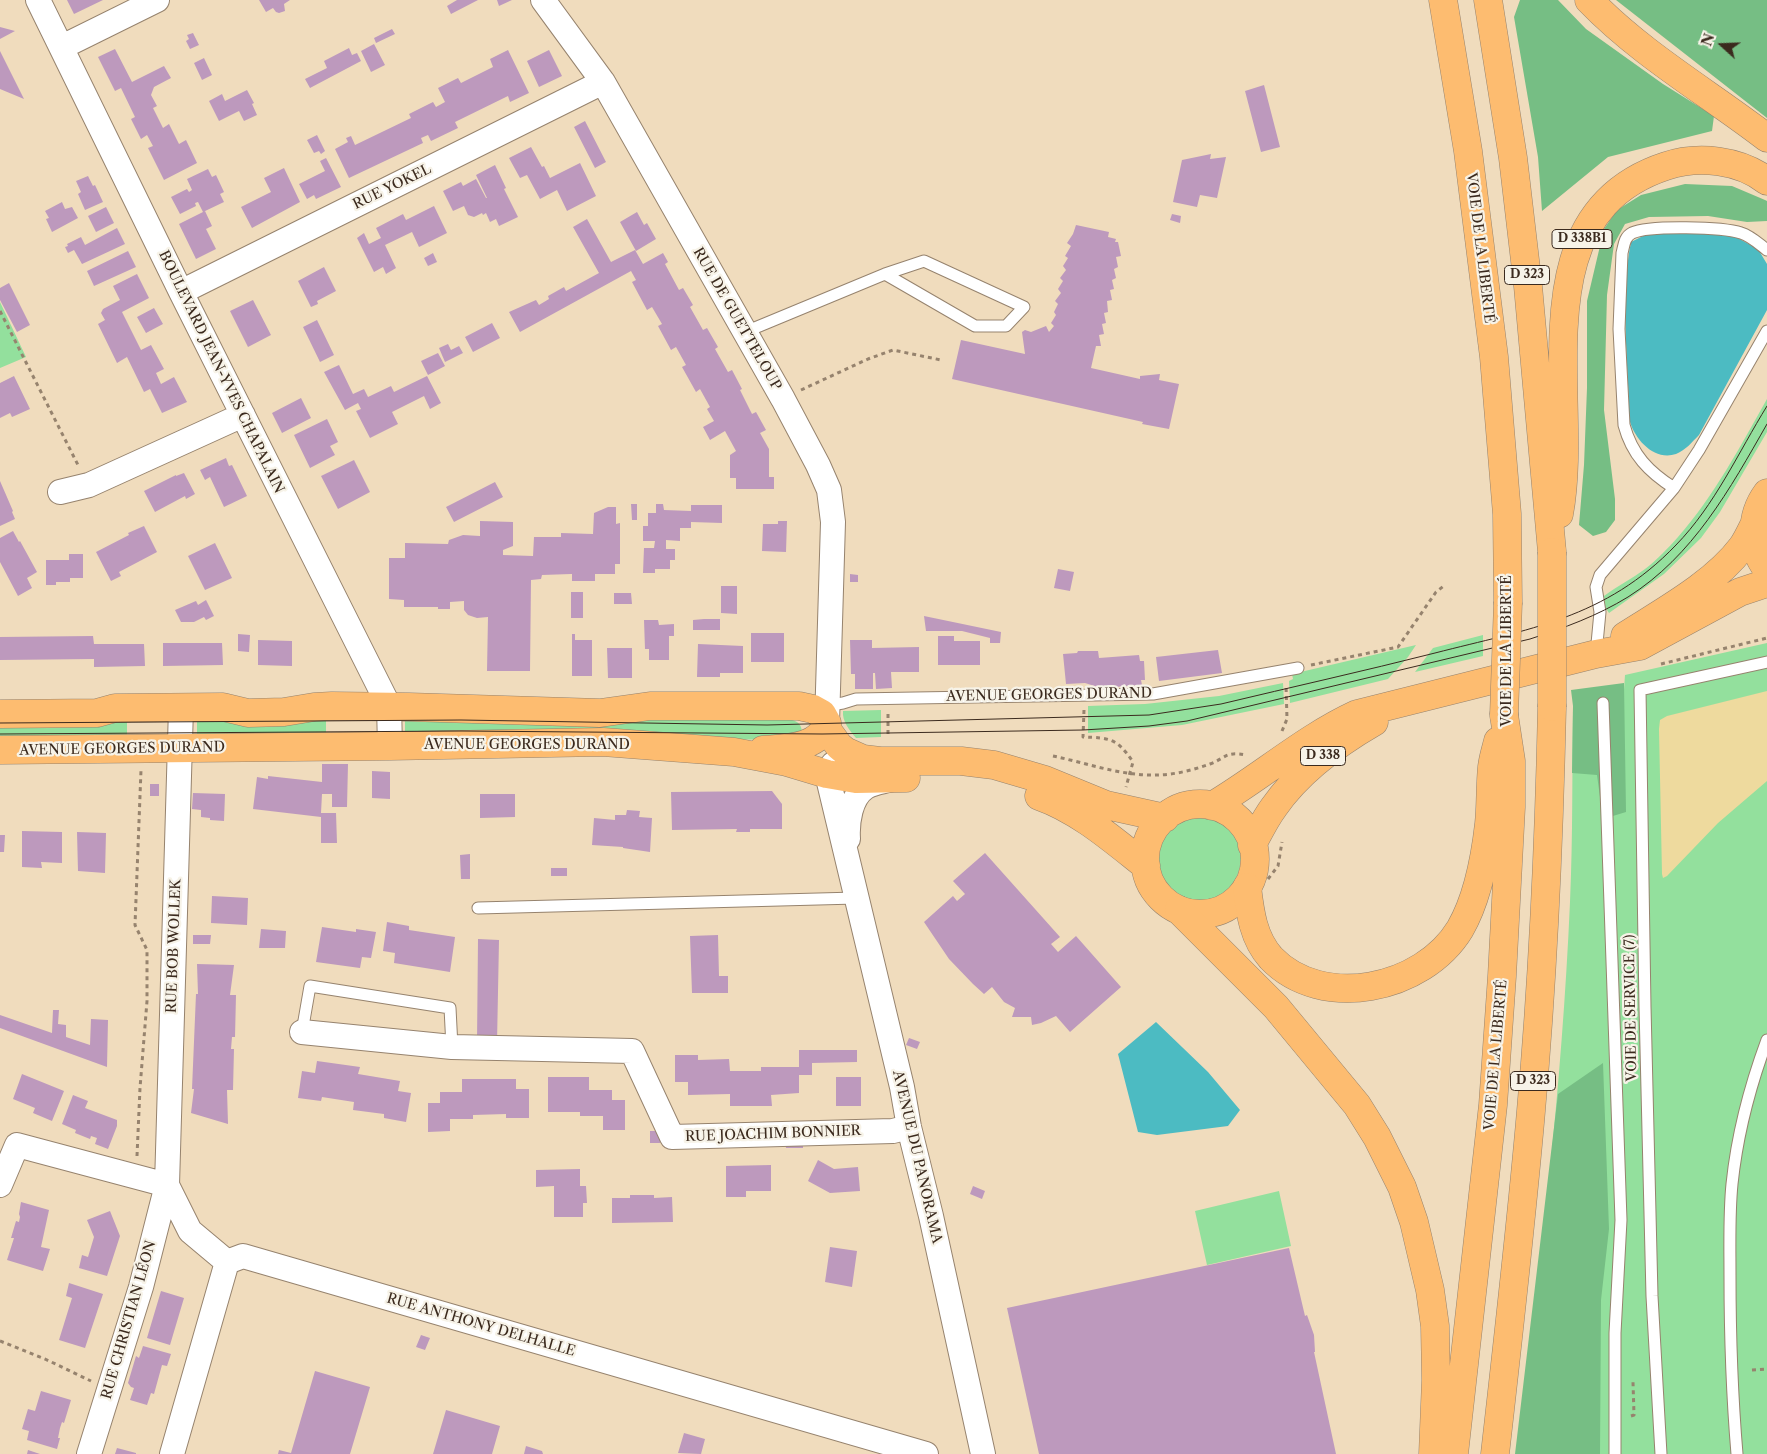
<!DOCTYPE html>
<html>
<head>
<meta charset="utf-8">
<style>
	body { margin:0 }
	#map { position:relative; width:1767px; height:1454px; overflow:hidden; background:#f0dcbd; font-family:"Libre Caslon Text",serif }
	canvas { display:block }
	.north { position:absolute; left:1697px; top:20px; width:50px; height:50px; -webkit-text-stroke:4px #f7f3e8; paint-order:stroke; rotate:290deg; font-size:14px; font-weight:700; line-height:20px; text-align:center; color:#3b2a1e }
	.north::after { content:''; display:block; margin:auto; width:18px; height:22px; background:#3b2a1e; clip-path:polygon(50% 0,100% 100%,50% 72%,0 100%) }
</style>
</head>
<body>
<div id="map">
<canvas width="1767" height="1454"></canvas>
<div class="north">N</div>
</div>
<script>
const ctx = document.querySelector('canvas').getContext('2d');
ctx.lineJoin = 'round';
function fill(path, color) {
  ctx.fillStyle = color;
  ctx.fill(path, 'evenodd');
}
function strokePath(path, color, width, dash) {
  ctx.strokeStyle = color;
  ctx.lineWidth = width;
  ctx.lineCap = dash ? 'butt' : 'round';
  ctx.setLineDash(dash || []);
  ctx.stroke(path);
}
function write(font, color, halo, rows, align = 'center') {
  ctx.font = font + ' "Libre Caslon Text",serif';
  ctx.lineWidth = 4.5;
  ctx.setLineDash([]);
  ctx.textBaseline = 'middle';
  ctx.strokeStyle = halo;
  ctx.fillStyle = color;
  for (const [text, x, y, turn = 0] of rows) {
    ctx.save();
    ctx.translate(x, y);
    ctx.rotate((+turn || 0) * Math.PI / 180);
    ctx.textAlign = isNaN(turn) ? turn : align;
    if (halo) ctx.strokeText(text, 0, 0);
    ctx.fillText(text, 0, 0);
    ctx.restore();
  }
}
fill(new Path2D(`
	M0,302L26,357L0,368Z
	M1767,399V432L1720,512L1701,538L1664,574L1609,613L1605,607L1604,596C1617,586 1632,579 1645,569C1657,560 1668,548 1678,537C1714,496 1740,447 1767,399Z
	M1483,635V656L1415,672L1433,648Z
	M1767,643V1454H1517C1540,1271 1562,1087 1570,902C1573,837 1572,771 1573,706L1623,703L1625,675Z
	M1416,645L1408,657L1388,679L1290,703L1289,681L1293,679L1292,674Z
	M1283,683L1284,704L1182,725L1088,733V706L1145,704L1219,696Z
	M881,710V737L856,738C849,730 842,721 843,711Z
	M405,716L792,720C799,722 801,725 802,731L781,740L405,734Z
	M326,719V734L197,735V720Z
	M127,720V735L0,737V721Z
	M1155 858a43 43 0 1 1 86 0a43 43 0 1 1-86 0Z
	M1279,1191L1291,1246L1207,1265L1195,1211Z`), '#93e09d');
fill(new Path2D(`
	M1520,0H1558L1586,29L1663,84L1714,116L1712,131L1608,157L1542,211L1538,157L1514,17Z
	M1616,0H1767V118Z
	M1685,184L1732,186L1765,200L1767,201V221L1747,222L1708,216L1649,217L1625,224L1614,244L1607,295L1604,410L1615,499V520L1606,532L1593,536L1579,525L1584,465L1587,388V301L1604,229L1617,210L1641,195Z
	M1624,683L1626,812L1603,819L1597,775L1572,773L1573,706L1571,690Z
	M1603,1063L1609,1229L1601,1300L1600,1454H1515L1558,1094Z`), '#76be84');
fill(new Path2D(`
	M1767,691V781L1718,823L1667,876L1663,878L1662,874L1659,729L1660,720L1667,716Z`), '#eeda9e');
fill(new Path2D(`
	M1683,232L1732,235L1758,249L1767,264V310L1699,435C1692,442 1686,450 1676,454C1655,461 1636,441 1630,422C1627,411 1629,396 1628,384C1626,339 1622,286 1631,242L1645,235Z
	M1156,1022L1208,1072L1240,1110L1228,1126L1157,1135L1138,1132L1118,1054Z`), '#4cbbc2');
fill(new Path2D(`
	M67,0H103L74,14Z
	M259,0H290L284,4L285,11L279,13L276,12L273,8L266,12Z
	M457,0H478L451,14L447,6Z
	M497,0H512L499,6Z
	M0,27L15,31L0,39Z
	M392,29L395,34L376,43L374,38Z
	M193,33L199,45L190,49L186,41L189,39L187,35Z
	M374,44L385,65L371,72L361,51Z
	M349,48L352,55L357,53L361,61L310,88L305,79L327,68L324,61Z
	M115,49L132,82L164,66L171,78L154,87L151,95L157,106L153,108L163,128L169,124L179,144L186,140L197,163L164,180L148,148L153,146L147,135L141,139L131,119L135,117L121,88L115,91L98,57Z
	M508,50L529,93L510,102L508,96L455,122L458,128L431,141L428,135L421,138L423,143L349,178L335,149L348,142L346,138L351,136L355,145L411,118L409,114L433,102L436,107L445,102L438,88L458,78L461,83L493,67L490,59Z
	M549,50L562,76L539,87L527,61Z
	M0,51L24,99L0,89Z
	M204,58L212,75L202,80L194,63Z
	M1264,85L1280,147L1261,152L1245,91Z
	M247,90L254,103L252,104L257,115L244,121L239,111L219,121L209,101L222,94L225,101Z
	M585,121L606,162L595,168L574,127Z
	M317,135L325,151L321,154L319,151L314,153L307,140Z
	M531,147L542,167L544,166L550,178L580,163L596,196L567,211L557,190L540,199L527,175L520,178L509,158Z
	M1211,154L1210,159L1226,157L1217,198L1200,195L1197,207L1173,202L1182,160Z
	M326,158L341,187L316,199L314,195L307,199L299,184L325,171L320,161Z
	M495,165L506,188L504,189L518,217L499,226L496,219L490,222L486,213L483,215L482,213L474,217L468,215L464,206L453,211L443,191L461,182L463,186L476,179L486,198H487L476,175Z
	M284,168L300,202L252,228L241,207L271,192L264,178Z
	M208,169L212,177L216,175L224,192L220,194L224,202L203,212L198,202L195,203L196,206L180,214L171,197L187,189L189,192L192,190L187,179Z
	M88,176L93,186L95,185L103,202L85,210L78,194L81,192L76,181Z
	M62,202L65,209L72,207L78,218L52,232L46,219L49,218L45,211Z
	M434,206L447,233L419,247L412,232L385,245L396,268L386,274L383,267L374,272L357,238L364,233L369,244L381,238L376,228L403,214L406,220Z
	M106,207L114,223L96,232L88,216Z
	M205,211L212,226L206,229L216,249L196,259L179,224Z
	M637,212L644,225L647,223L656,239L636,251L620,222Z
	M1172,214L1181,216L1180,223L1170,220Z
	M587,219L611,262L635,250L643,264L663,253L668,262L665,264L679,290L683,288L693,305L690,307L703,330L707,328L718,347L715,349L728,372L732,370L742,389L740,390L752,414L756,412L766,430L760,433L769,449V477H774V489H736V478H730V455L736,451L725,431L710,440L703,427L714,421L707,409L710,407L700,389L696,392L682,367L686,365L676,347L671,350L658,326L662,324L652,307L647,310L632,282L636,280L631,271L520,332L509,312L536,300L539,305L549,299L548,296L564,287L566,291L599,273L573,227Z
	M1076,225L1109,232L1108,237L1116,239L1115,242H1118L1121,256L1116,257L1118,267L1114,269L1116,278L1112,280L1114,289L1110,290L1112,300L1107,301L1108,312L1104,313L1106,323L1102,324L1104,334L1099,335L1101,346H1096L1091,368L1140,379V376L1160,374L1159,380L1179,384L1169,429L1142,424L1143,422L952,379L961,340L1025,354L1022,332L1025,330L1031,332L1046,326L1049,332L1054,326L1051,323L1056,315L1054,312L1058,304L1055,301L1061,293L1058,289L1063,281L1060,278L1066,270L1063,266L1068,258L1065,256L1071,246L1067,243L1073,234Z
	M117,228L125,244L82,264L74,250L68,253L65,247L68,246L67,244L81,237L85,245Z
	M128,251L136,267L94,286L87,271Z
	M433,253L437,262L428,266L424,258Z
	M324,267L336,291L317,301L318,304L311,307L298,281Z
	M137,274L149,298L122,312L141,350L151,345L164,369L156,373L161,384L174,377L187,402L162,413L150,389L144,392L127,357L117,363L98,324L105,320L101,313L103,309L120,300L113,286Z
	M9,283L30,325L17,332L0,300V288Z
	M253,300L271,335L248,347L230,311Z
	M154,308L163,324L146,333L137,317Z
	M317,320L334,355L320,362L303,327Z
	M492,323L500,338L473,352L465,337Z
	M448,344L451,350L459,346L463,353L445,362L439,348Z
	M438,353L445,366L428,375L421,361Z
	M339,365L353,394L364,389L368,397L391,386L394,392L427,376L441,403L430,409L424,396L392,412L398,424L370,438L356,411L361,409L358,403L345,410L324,372Z
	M14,376L30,409L12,417L10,413L0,418V383Z
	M301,398L311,418L282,433L272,413Z
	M327,419L338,442L330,446L335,455L310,468L294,435Z
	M226,458L229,466L232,465L247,496L224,507L210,477L205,480L200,470Z
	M354,460L370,492L338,509L321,476Z
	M184,473L195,494L186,499L185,496L155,512L144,491L176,475V476Z
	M0,481L13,511L12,512L15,519L0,526Z
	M495,482L503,497L454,522L446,507Z
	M631,504H637V520H632Z
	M656,504H663L664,510L691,511V505H722V523L691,522V528H680V541L666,540V549H675V560H670V569H655V573H643L644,548H654L655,541H643V526H648V513H656Z
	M608,507H616V524L620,523V564H615V574H595V581H572V574H571L542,575L541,579L531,580L530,671H487L488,617L477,618L468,615L464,610V601L450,602V609H438V607H404V600L389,599V558H405V543L448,544L449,540L463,535L480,536V521L513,522V546L503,550V555L533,556L534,537H561V533L593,534L594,513Z
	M778,521H787L786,552L762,551L763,524H778Z
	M144,526L157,552L119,572L121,576L111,581L96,552L129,535L128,533Z
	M13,531L19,542L20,541L37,572L27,578L32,588L18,596L0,562V538Z
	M215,543L232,578L205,590L188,556Z
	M69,554H83V578H70V582H56V585H46V560H69Z
	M1058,569L1074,572L1070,591L1054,588Z
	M850,574L858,575V582H850Z
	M721,586H737V614L721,613Z
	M571,592H583V618H571Z
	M614,593H631L632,604H614Z
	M206,600L214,616L206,620L204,617L194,622H181L175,610L196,601L198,605Z
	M924,616L1001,632L1000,643H990V638L962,631H926Z
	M704,619H720V630H693V620Z
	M644,620H658L659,625L674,624V636H669V660H649V649H645Z
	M751,633H784V662H751Z
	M238,634L250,635L249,652L238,651Z
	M572,634H575V640H592V676H572Z
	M93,636L94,644H144L145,666L94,667V659L0,660V637Z
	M938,636H954V641H980V665H938Z
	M258,640L292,641V666L258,665Z
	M850,640H872V648L919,647V672H891L892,688L876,689L875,673H873V689H855V674H851Z
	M163,643H222L223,665L163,666Z
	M698,644L743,646V673H720V677H697Z
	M607,648H632V678H608Z
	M1218,650L1222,673L1159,681L1156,657Z
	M1078,651H1098L1099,658L1139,655L1140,661H1144L1145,680H1141L1142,685L1101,688L1085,683L1066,684L1063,654L1077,653Z
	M322,764H348L347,807H332V794H322L321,813H336L337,843H321V817L253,809L257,777L268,779V776L322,782Z
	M372,771L390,772V799L372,798Z
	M150,784H159V796H150Z
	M772,791L782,804V829H750V832H736L737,829L672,830L671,792Z
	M193,793L225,794L224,821L210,820V818L201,817V810L192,809Z
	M480,794H515V817L480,818Z
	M627,810L640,811L639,817L652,818L650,852L623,848V847L592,845L594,818L615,820V815H626Z
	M22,831L62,832V863L41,862L42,868L22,867Z
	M77,832L106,833L105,873L78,871Z
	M0,835H5L4,852H0Z
	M985,853L1060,937L1051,944L1058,952L1076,936L1121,987L1070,1032L1056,1016L1041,1023L1032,1025L1031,1017H1012L1015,1008L1004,1002L992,987L984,994L973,984L949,959L924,922L953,896L957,901L965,894L953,881Z
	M470,854V879H461L460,855Z
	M551,868H567V876H551Z
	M212,896L248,898L247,925L211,923Z
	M387,922L409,926V930L455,937L450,972L394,963L395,953L383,951Z
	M322,927L356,932V929L376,932L371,958L362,957L360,968L316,962Z
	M261,929L286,931L285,948H259Z
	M193,935H211L210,944H193Z
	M718,935L719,976H728V993H692L690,936Z
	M478,939L499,940L497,1043L477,1042Z
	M197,964L234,965L230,995H236L235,1037H232L231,1049H234L233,1090H227L228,1124L191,1113L194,1089H192L196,994H198Z
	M53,1010H59L58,1024L66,1025V1037L90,1045L91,1019L108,1020L107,1067L0,1028V1015L52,1033Z
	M909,1038L920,1042L917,1049L906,1045Z
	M799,1050H857V1062L812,1063V1075H799V1093L771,1095L772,1106H730V1094L688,1095V1082H675V1055H698V1060L729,1059L730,1071H761V1067H799Z
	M317,1061L360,1067L358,1074L400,1081L398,1091L411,1093L406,1122L384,1118V1114L353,1110L354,1102L322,1097L321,1101L298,1098L302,1071L315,1073Z
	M22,1074L64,1091L52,1121L33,1113L35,1108L13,1099Z
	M548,1077H589V1090H612V1100H625V1130H603V1116H580V1112H548Z
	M836,1077H861V1106H836Z
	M462,1079H516V1089H529V1118H506V1114L473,1115V1119H450V1131L428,1132V1103H440V1092H462Z
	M73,1095L88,1101L85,1108L117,1120V1126L108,1149L95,1144L97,1138L91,1136L90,1139L75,1133L76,1130L62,1124Z
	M650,1131H660V1143H650Z
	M785,1141H803V1148H786Z
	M818,1160L834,1169L858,1167L860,1191L830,1193L808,1181Z
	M771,1165V1191H746V1197H726V1166Z
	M580,1169V1186H586L587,1203H583V1217H554V1186L536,1187V1170Z
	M973,1186L985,1191L982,1199L970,1194Z
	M630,1195H654V1198L672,1197L673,1222L612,1223V1198H630Z
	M21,1202L49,1210L41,1247L50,1249L43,1271L7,1260L14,1238H11L16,1221L19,1222L20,1217L19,1214Z
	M110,1211L120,1236L107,1276L79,1268L82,1255L88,1257L94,1237L87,1220Z
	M830,1247L857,1251L852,1287L825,1282Z
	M1289,1248L1305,1316L1307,1315L1314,1335L1315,1352H1314L1336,1454H1039L1007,1308Z
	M69,1283L103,1294L85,1348L59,1340L72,1298L66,1296Z
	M161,1291L184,1298L170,1345L147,1338Z
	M421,1335L430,1338L425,1350L416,1347Z
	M143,1346L171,1354L167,1366L162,1365L154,1394L151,1393L147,1405L130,1400L134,1388L131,1387L128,1383L136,1356L139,1358Z
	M315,1371L370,1387L350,1454H278L279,1450L291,1453Z
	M41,1391L71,1400L64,1423L62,1422L60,1428L58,1438H60L57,1449L27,1440L29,1431L22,1429L28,1409L35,1411Z
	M446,1410L500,1426L492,1454H433Z
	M684,1433L705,1439L701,1454L678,1453Z
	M526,1446L542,1451L543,1454H524Z
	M117,1448L136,1453V1454H115Z
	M28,1450L40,1454H27Z`), '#bd99bd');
const service = new Path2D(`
	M745,332L885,274L975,326H1006L1024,307L924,261L885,274
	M1674,488C1649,472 1632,455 1624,425L1619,329L1622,253C1624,246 1624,237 1632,233C1649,225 1723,227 1741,233C1751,236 1759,244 1767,250
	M1596,654L1600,612L1596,587L1600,575L1674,488L1699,450L1767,331
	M1603,703L1621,1220L1615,1333V1454
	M825,706L843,703L856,699L1153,694L1298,668
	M478,908L856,898
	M302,1032L310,986L450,1008L452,1047
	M1661,1454L1652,1296L1645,1007L1640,690L1767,662
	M1737,1454C1732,1395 1730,1335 1730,1275C1730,1245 1729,1214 1732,1184C1737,1136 1750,1086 1767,1040`);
const minor = new Path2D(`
	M38,0L181,292L389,706L390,746
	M543,0L603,82L783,399L818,465L829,490L833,522L827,723
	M62,47L157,0
	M181,292L603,82
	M60,492L89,485L243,415
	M181,708L167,1185L190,1231L227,1262
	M839,761L833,764L827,774L902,1087L909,1127L931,1216L983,1454
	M848,839C847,823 850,797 866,787C873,783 881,782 889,780
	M302,1032L452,1047L632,1051L672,1137L893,1131L909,1127
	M0,1185L17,1145L167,1185L141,1287L89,1454
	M172,1454L227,1262L243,1256L926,1454`);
const primary = new Path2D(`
	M1767,493C1750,516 1750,547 1767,569
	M1625,636C1664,611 1714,584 1742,547C1747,540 1751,531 1755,523
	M0,714L97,713L115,708L223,707L248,713L284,712L314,707L332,706L409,707L600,713L650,706H799L813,709L822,714L827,723L828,731L839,746L845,751L863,759L880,761H961L994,765L1045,780L1106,805L1165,818
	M0,750L390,746L603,742L734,752L787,762L827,774L856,779L906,778
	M763,750C786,748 819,749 827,723
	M1039,796C1079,810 1113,840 1146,866
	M1145 859a55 55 0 1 1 110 0a55 55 0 1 1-110 0Z
	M1212,806C1261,777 1305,738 1357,714L1596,654L1640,646L1740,592L1767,583
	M1252,845C1259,832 1265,819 1274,807C1299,771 1336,744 1374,722`);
const trunk = new Path2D(`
	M1443,0L1468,151L1494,357L1507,514L1508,602
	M1488,0L1513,158L1528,286L1552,552
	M1589,0C1641,54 1707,92 1767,138
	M1559,514C1581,399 1516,215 1666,166C1699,155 1740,160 1767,181
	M1247,887C1250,912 1253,938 1271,958C1322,1011 1423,990 1460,929C1478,898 1485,859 1489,824C1491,805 1490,786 1492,767C1493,758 1496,749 1498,741
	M1179,910L1276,1007L1357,1105L1377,1137L1402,1187L1414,1222L1430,1290L1435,1326L1436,1380L1433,1454
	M1454,1454L1493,1105L1502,976L1511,807V761L1504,715
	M1495,1454C1508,1340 1521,1226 1531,1111C1543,977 1549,842 1552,707`);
strokePath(service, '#96836e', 13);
strokePath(minor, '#96836e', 26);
strokePath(primary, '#96836e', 29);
strokePath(trunk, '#96836e', 29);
strokePath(new Path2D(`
	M0,311L79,467
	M801,390L868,359L893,350L941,360
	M1661,664L1767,638
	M1311,665L1398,647L1436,592L1445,585
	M1084,710L1083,737C1110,738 1117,738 1133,762L1126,787
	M888,714V738
	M1282,731L1287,719L1286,685
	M1053,756C1086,763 1122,776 1156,775C1174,775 1193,770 1210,764C1226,758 1225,751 1246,755
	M1268,879L1278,866L1282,842
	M137,1156L140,1088L147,1001V950L135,925L141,770
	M0,1341L45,1359L91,1381
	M1752,1370L1767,1369
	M1631,1416L1634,1415L1633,1382`), '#96836e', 3, [4, 4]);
strokePath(service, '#fff', 11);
strokePath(minor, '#fff', 24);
strokePath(primary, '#fdbc70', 28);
strokePath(trunk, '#fdbc70', 28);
strokePath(new Path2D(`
	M0,723L461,720L767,725L1149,715L1221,704C1292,687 1364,671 1435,653C1528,629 1605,619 1676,545C1715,505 1738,453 1767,406
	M0,734L462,731L822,734L1083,730L1149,726L1187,721L1530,639C1564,628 1597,616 1628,597C1693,556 1730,489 1767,424`), '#3b2a1e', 1);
const trunkBridge = new Path2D(`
	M1552,552V707
	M1504,715L1508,602`);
strokePath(trunkBridge, '#96836e', 29, []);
strokePath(trunkBridge, '#fdbc70', 28);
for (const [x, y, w] of [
	[1582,239,60],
	[1527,275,45],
	[1323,756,45],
	[1533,1081,45]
]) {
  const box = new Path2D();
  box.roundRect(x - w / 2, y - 9.5, w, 19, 4);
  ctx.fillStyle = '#f7f3e8';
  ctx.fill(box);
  strokePath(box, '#3b2a1e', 1);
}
write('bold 12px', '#3b2a1e', null, [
	["D 338B1",1582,239],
	["D 323",1527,275],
	["D 338",1323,756],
	["D 323",1533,1081]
]);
write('14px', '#3b2a1e', '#f7f3e8', [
	["RUE YOKEL",392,187,-26],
	["VOIE DE LA LIBERTÉ",1480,248,83],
	["RUE DE GUETTELOUP",737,319,60],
	["BOULEVARD JEAN-YVES CHAPALAIN",221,372,64],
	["VOIE DE LA LIBERTÉ",1507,651,-90],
	["AVENUE GEORGES DURAND",1049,695,-1],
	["AVENUE GEORGES DURAND",527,745],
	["AVENUE GEORGES DURAND",122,749,-1],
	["RUE BOB WOLLEK",174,946,-88],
	["VOIE DE SERVICE (7)",1631,1008,-91],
	["VOIE DE LA LIBERTÉ",1496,1055,-85],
	["RUE JOACHIM BONNIER",773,1134,-2],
	["AVENUE DU PANORAMA",917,1157,77],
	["RUE CHRISTIAN LÉON",129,1320,-74],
	["RUE ANTHONY DELHALLE",481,1325,16]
]);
</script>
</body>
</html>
